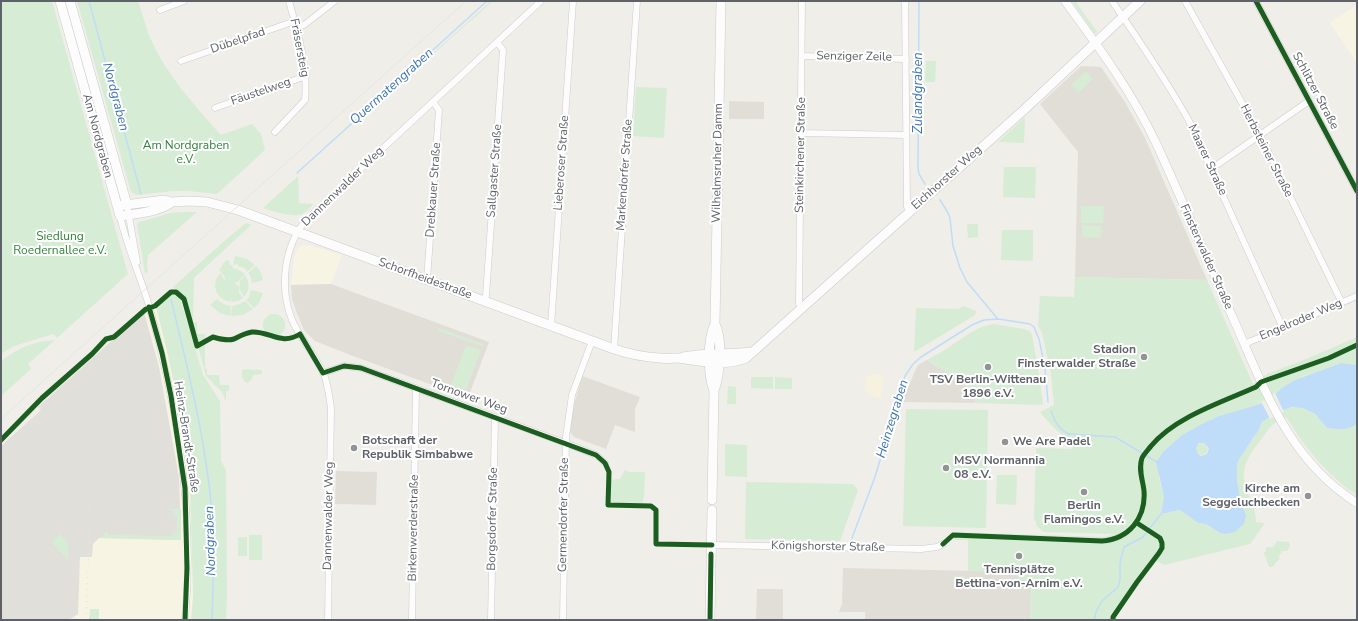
<!DOCTYPE html>
<html>
<head>
<meta charset="utf-8">
<style>
	body { margin:0 }
	#map { position:relative; width:1358px; height:621px; overflow:hidden; background:#efeee9; font-family:"Nunito Sans",sans-serif }
	canvas { display:block }
	.frame { position:absolute; inset:0; border:2px solid #5e6268; pointer-events:none }
</style>
</head>
<body>
<div id="map">
<canvas width="1358" height="621"></canvas>
<div class="frame"></div>
</div>
<script>
const ctx = document.querySelector('canvas').getContext('2d');
ctx.lineJoin = 'round';
function fill(path, color) {
  ctx.fillStyle = color;
  ctx.fill(path, 'evenodd');
}
function strokePath(path, color, width, dash) {
  ctx.strokeStyle = color;
  ctx.lineWidth = width;
  ctx.lineCap = dash ? 'butt' : 'round';
  ctx.setLineDash(dash || []);
  ctx.stroke(path);
}
function write(font, color, halo, rows, align = 'center') {
  ctx.font = font + ' "Nunito Sans",sans-serif';
  ctx.lineWidth = 4;
  ctx.setLineDash([]);
  ctx.textBaseline = 'middle';
  ctx.strokeStyle = halo;
  ctx.fillStyle = color;
  for (const [text, x, y, turn = 0] of rows) {
    ctx.save();
    ctx.translate(x, y);
    ctx.rotate((+turn || 0) * Math.PI / 180);
    ctx.textAlign = isNaN(turn) ? turn : align;
    if (halo) ctx.strokeText(text, 0, 0);
    ctx.fillText(text, 0, 0);
    ctx.restore();
  }
}
fill(new Path2D(`
	M1357,5V63L1330,23Z
	M304,245L323,249L342,255L331,284L291,285L294,258L298,248Z
	M160,299L175,360L192,449L199,620H1V446L41,410L38,407Z`), '#f8f4e4');
fill(new Path2D(`
	M144,312L159,367L179,477L181,540L99,538L93,544L92,557H80L78,614L69,620H1V446L41,410L38,407Z`), '#e0dfda');
fill(new Path2D(`
	M1081,66L1101,67L1125,102L1145,138L1207,280L1075,277L1078,152L1040,104Z
	M729,101L764,102V119H729Z
	M331,284L489,342L468,398L353,356L315,341L304,330L297,313L292,299L291,285Z
	M927,360L959,380L976,395L975,403L902,402L915,371L918,365Z
	M582,376L640,397L635,409V432L615,425L606,449L574,437L570,432L572,412Z
	M336,471L377,472L376,505L335,504Z
	M843,568L1018,572V585L1031,586L1030,620H865V612H839L842,604Z
	M757,589H783V620H756Z`), '#e0ded7');
fill(new Path2D(`
	M1,1H52L128,274L57,338L53,334L14,346L1,354Z
	M63,1H67L122,201H120Z
	M77,1H138C143,15 146,29 152,42C169,78 195,106 221,135L252,124L261,134L265,150L217,194L188,191H172L137,195L131,192Z
	M491,1H493L393,90L389,95L392,90Z
	M1072,1H1075L1098,33H1094Z
	M926,61H936L935,82H925Z
	M1086,71L1093,79L1078,93L1071,85Z
	M636,87L667,88L664,138L633,136Z
	M1025,117L1024,143L998,142Z
	M1004,167H1036L1035,198L1003,197Z
	M298,176L299,203L313,204C311,207 308,210 304,213C295,219 273,211 263,208Z
	M1081,206H1104L1103,223H1081Z
	M184,212H197L148,255L147,263L148,272L145,274L137,224L139,222L171,213Z
	M246,223L251,225L194,278L193,322H197V334H205V368L207,369V375H219L220,385H229V391H226V402L222,392L206,376L185,298L173,287L222,243Z
	M967,224H978V237L968,238Z
	M1082,225L1101,226V238L1082,237Z
	M1002,230H1033V261L1001,260Z
	M235,256L247,259L255,265L247,272L245,268L238,266V264L233,265Z
	M226,260L229,261L230,265L233,266L232,268L239,270L245,274L239,281L234,284H237L239,288L240,281L245,275C250,283 250,290 244,297L239,288V292L243,298L238,301L232,302L231,298V302L224,300L219,296L222,293L219,296C213,288 214,279 221,273L226,283L224,275L219,270Z
	M256,266L260,271L263,280L252,283L250,275L248,273Z
	M1075,277L1207,280L1253,384L1267,374L1306,359L1357,337V365L1341,363L1299,378L1283,387L1267,402L1219,416L1182,435L1164,451L1159,479L1164,497L1161,514L1180,510L1198,523L1206,524L1220,533L1245,510C1239,496 1234,480 1237,465C1239,455 1247,447 1253,439C1256,434 1259,427 1262,423C1265,418 1275,413 1280,411C1305,402 1311,409 1327,428C1338,429 1347,431 1357,424V495C1337,483 1316,460 1301,440C1296,433 1291,424 1286,417C1281,419 1276,422 1272,425C1269,428 1266,433 1263,437C1252,451 1240,465 1245,484C1248,498 1256,506 1256,522L1265,523L1250,544L1164,565L1152,558L1110,616L1111,620H1030L1031,586L1018,585V572L968,571V540H954L955,532L1104,537L1115,534L1044,532L1037,526L1034,518L1036,448L1072,449L1073,441C1059,435 1050,424 1040,412L1054,405L1051,374L1042,333L1038,326L1040,296L1074,297Z
	M251,290L263,293L259,303L254,308L246,300L249,298Z
	M170,293H175L180,298L203,375L220,401L221,461L226,470L227,595L226,620H191L193,595L190,488L176,394L167,351L156,307Z
	M217,299C221,303 225,305 231,306L230,316L220,313L210,305Z
	M245,301L253,309L243,315L231,316L232,306C237,305 241,304 245,301Z
	M964,306L976,311L975,315L914,352L916,308L958,309Z
	M263 325a11 11 0 1 1 22 0a11 11 0 1 1-22 0Z
	M994,324L1024,329L1030,331L1032,335L1039,374L1043,405L975,403L976,395L959,380L927,360C935,355 944,351 952,345C966,336 977,326 994,324Z
	M439,328L483,344L482,346L438,331Z
	M55,340L28,364L31,369L1,396V361C18,348 33,341 55,340Z
	M466,345L481,350L466,390L451,385Z
	M245,369L261,370L262,371V374L253,375L252,379L248,383L245,382C242,379 242,375 242,370Z
	M751,377H773V389L751,388Z
	M775,377L792,378V389H775Z
	M728,386L736,387V404H727Z
	M906,409L988,410L986,528L903,526Z
	M1196 449a6 6 0 1 1 12 0a6 6 0 1 1-12 0Z
	M725,444L747,445V477L725,476Z
	M625,470L630,472H645L644,498H643V503L611,502V480L620,479Z
	M997,475H1017L1016,505L996,504Z
	M746,482L853,484L858,490L840,541L745,539Z
	M168,509H181V540L99,538L107,531H108V535L172,536L173,532H177V516L173,515V510H168Z
	M60,534L68,543V559H67L51,542Z
	M249,535H262V560H249Z
	M238,537H247V556H238Z
	M1277,541L1289,542L1290,546L1287,551H1282L1278,558H1280L1277,562H1276L1273,567H1269L1264,553L1266,551V547H1273Z
	M954,576H965V588H954Z
	M90,609H99V620H89Z`), '#d7ecd5');
fill(new Path2D(`
	M874,374L883,377L881,399L872,396L865,389L866,377Z`), '#f7f2df');
fill(new Path2D(`
	M1341,363L1357,365V424C1347,431 1338,429 1327,428L1315,414L1303,408L1292,407L1277,412L1262,422L1258,431L1239,459L1237,465V482L1240,498L1246,516L1244,524L1235,532L1226,534L1220,533L1206,524L1198,523L1180,510L1161,514L1164,497L1156,462L1164,451L1182,435L1204,423L1219,416L1267,402L1283,387L1295,380ZM1199,443H1204L1209,448L1207,454L1201,456L1198,454L1196,448Z`), '#bfddf8');
fill(new Path2D(`
	M1275,393L1284,412L1270,419L1261,401L1266,400Z`), '#efeee9');
strokePath(new Path2D(`
	M89,1L141,194
	M919,1L918,168L919,174L925,184
	M297,173L487,1
	M940,200L947,211L950,218L953,246L960,268L967,282L997,318
	M171,299C188,370 206,440 212,513C215,549 213,585 212,620
	M1051,411C1054,420 1059,430 1069,434L1115,437L1157,462
	M852,538L875,477L905,376L913,364L921,357L972,325L984,320L999,319L1030,324L1034,327L1039,339L1045,368L1048,402
	M1094,620L1096,612L1102,601L1118,587L1120,580V563L1124,547L1143,537L1161,514`), '#bfddf8', 1.5);
const minor = new Path2D(`
	M905,1L907,207L910,211
	M1112,1C1139,41 1166,79 1189,121L1283,328
	M1185,1L1260,135L1342,303
	M1256,1L1357,191
	M160,10L184,1
	M296,27L304,25L335,1
	M802,56L906,59
	M181,61L295,21
	M215,108L306,76
	M275,132L305,100C308,67 298,33 289,1
	M801,133L906,135
	M1211,169L1309,101
	M127,205L137,262
	M120,216C127,248 141,277 150,309C178,409 195,516 185,620
	M427,280L439,110L433,102
	M484,301L486,296L503,50L497,42
	M802,308L799,304L802,1
	M551,326L573,1
	M1244,344L1283,328L1357,296
	M614,349L637,1
	M323,373L344,366L361,368L568,444L596,455L605,463
	M712,545L921,549L937,547L943,544
	M328,620L331,408C329,396 328,383 323,372C314,354 300,338 292,320C279,287 284,245 307,219L541,1
	M412,620L416,388
	M491,620L495,417
	M563,620L566,437L572,395L592,341`);
const tertiary = new Path2D(`
	M1065,1C1098,46 1132,92 1156,143C1183,201 1207,260 1233,318C1264,388 1289,461 1357,503`);
const secondary = new Path2D(`
	M60,1L120,216C136,214 159,212 172,202
	M70,1L127,205
	M117,206L164,200L172,202L189,201L207,202L238,210L614,349C629,354 644,357 659,358C666,359 672,358 678,358C700,361 725,367 746,358L1026,108L1140,1
	M683,357C706,352 729,355 752,352
	M714,391C708,375 707,340 715,324
	M712,500L714,391C720,373 723,341 715,324L721,1
	M710,620L712,510`);
strokePath(minor, '#cccccb', 7);
strokePath(tertiary, '#cccccb', 9);
strokePath(secondary, '#cbcbca', 10);
strokePath(minor, '#fdfcfc', 6);
strokePath(tertiary, '#fdfcfc', 8);
strokePath(secondary, '#fdfcfc', 9);
strokePath(new Path2D(`
	M1,419L466,1`), '#e5e5e4', 1);
strokePath(new Path2D(`
	M86,499V482
	M54,589L65,603L75,620
	M46,596L65,620
	M86,620L91,491`), '#e5e5e4', 1.5, [1, 5]);
strokePath(new Path2D(`
	M1256,1L1357,191
	M149,307L162,353L171,396L185,488L187,568L185,620
	M1,440L42,398L92,354L106,339L114,337L146,309L155,306L171,292H176L184,299L197,346L213,337C220,339 227,341 234,339C240,336 245,333 252,332C270,331 281,346 300,334L323,373L344,366L361,368L596,455L605,463L609,472L608,505L651,506L656,510V544L712,545
	M943,544L953,535L1102,541C1129,539 1146,518 1144,491C1143,481 1138,469 1142,458C1144,454 1148,450 1151,446C1175,417 1222,402 1256,387L1261,382L1329,358L1357,345
	M710,620L711,554
	M1113,620V617L1137,582L1159,553L1162,548V543L1160,538L1137,523`), '#1b5e20', 5);
for (const [x, y, r, color] of [
	[1144,357,4,"#919395"],
	[988,367,4,"#919395"],
	[1005,442,4,"#919395"],
	[354,448,4,"#919395"],
	[946,468,4,"#919395"],
	[1084,492,4,"#919395"],
	[1308,496,4,"#919395"],
	[1019,556,4,"#919395"]
]) {
  const dot = new Path2D();
  dot.arc(x, y, r, 0, 2 * Math.PI);
  ctx.fillStyle = color;
  ctx.fill(dot);
  strokePath(dot, '#fff', 1.5);
}
write('12px', '#5e6268', '#fff', [
	["Dübelpfad",238,41,-19],
	["Fräsersteig",299,48,79],
	["Senziger Zeile",854,57,1],
	["Schlitzer Straße",1315,91,62],
	["Fäustelweg",261,92,-19],
	["Am Nordgraben",97,136,75],
	["Herbsteiner Straße",1266,151,63],
	["Steinkirchener Straße",801,155,-89],
	["Maarer Straße",1207,160,65],
	["Lieberoser Straße",562,163,-86],
	["Wilhelmsruher Damm",718,163,-89],
	["Sallgaster Straße",495,171,-86],
	["Markendorfer Straße",625,175,-86],
	["Eichhorster Weg",947,178,-42],
	["Dannenwalder Weg",343,187,-44],
	["Drebkauer Straße",434,190,-86],
	["Finsterwalder Straße",1206,257,66],
	["Schorfheidestraße",425,279,20],
	["Engelroder Weg",1301,320,-23],
	["Tornower Weg",469,397,20],
	["Heinz-Brandt-Straße",186,437,81],
	["Germendorfer Straße",564,515,-89],
	["Dannenwalder Weg",329,516,-89],
	["Borgsdorfer Straße",493,519,-89],
	["Birkenwerderstraße",414,528,-89],
	["Königshorster Straße",828,547,1]
]);
write('12px', '#308538', '#fff', [
	["Am Nordgraben",186,146],
	["e.V.",186,160],
	["Siedlung",60,237],
	["Roedernallee e.V.",60,251]
]);
write('bold 12px', '#5e6268', '#fff', [
	["Stadion",1136,350,"right"],
	["Finsterwalder Straße",1136,364,"right"],
	["TSV Berlin-Wittenau",988,380],
	["1896 e.V.",988,394],
	["Botschaft der",362,441,"left"],
	["Republik Simbabwe",362,455,"left"],
	["We Are Padel",1013,442,"left"],
	["MSV Normannia",954,461,"left"],
	["08 e.V.",954,475,"left"],
	["Kirche am",1300,489,"right"],
	["Seggeluchbecken",1300,503,"right"],
	["Berlin",1084,506],
	["Flamingos e.V.",1084,520],
	["Tennisplätze",1019,570],
	["Bettina-von-Arnim e.V.",1019,584]
]);
write('italic 13px', '#3e74b9', '#fff', [
	["Quermatengraben",392,87,-42],
	["Zulandgraben",919,93,-90],
	["Nordgraben",115,97,75],
	["Heinzegraben",893,419,-73],
	["Nordgraben",211,541,-92]
]);
</script>
</body>
</html>
